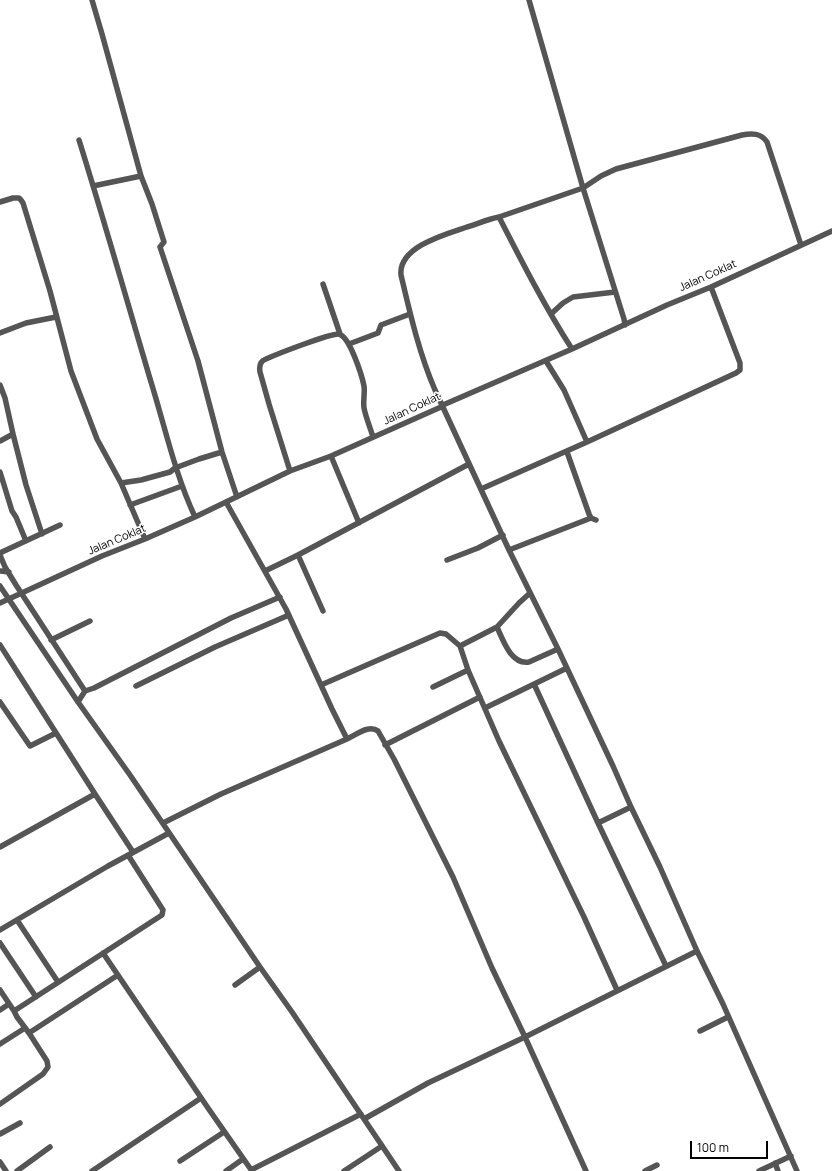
<!DOCTYPE html>
<html>
<head>
<meta charset="utf-8">
<style>
	body { margin:0 }
	#map { position:relative; width:832px; height:1171px; overflow:hidden; background:#fff; font-family:Manrope,sans-serif }
	canvas { display:block }
	.scale { position:absolute; left:690px; top:1141px; width:78px; height:18px; box-sizing:border-box; border:2px solid #000; border-top:0; padding-left:5px; font-size:12px; line-height:14px; white-space:nowrap; color:#000; -webkit-text-stroke:3px #fff; paint-order:stroke }
</style>
</head>
<body>
<div id="map">
<canvas width="832" height="1171"></canvas>
<div class="scale">100 m</div>
</div>
<script>
const ctx = document.querySelector('canvas').getContext('2d');
ctx.lineJoin = 'round';
function strokePath(path, color, width, dash) {
  ctx.strokeStyle = color;
  ctx.lineWidth = width;
  ctx.lineCap = dash ? 'butt' : 'round';
  ctx.setLineDash(dash || []);
  ctx.stroke(path);
}
function write(font, color, halo, rows, align = 'center') {
  ctx.font = font + ' Manrope,sans-serif';
  ctx.lineWidth = 3;
  ctx.setLineDash([]);
  ctx.textBaseline = 'middle';
  ctx.strokeStyle = halo;
  ctx.fillStyle = color;
  for (const [text, x, y, turn = 0] of rows) {
    ctx.save();
    ctx.translate(x, y);
    ctx.rotate((+turn || 0) * Math.PI / 180);
    ctx.textAlign = isNaN(turn) ? turn : align;
    if (halo) ctx.strokeText(text, 0, 0);
    ctx.fillText(text, 0, 0);
    ctx.restore();
  }
}
strokePath(new Path2D(`
	M92,0L102,34L141,176L152,204L164,242L160,247L198,361L222,452L237,497
	M529,0L583,188L624,319L625,325
	M79,140C104,220 127,301 151,382C165,427 175,474 195,517
	M93,186L141,176
	M0,202L13,198H19L21,200L23,203L50,291L71,371L97,439L121,483L145,539
	M499,217C488,219 477,224 467,227C446,234 398,247 401,275C410,313 419,353 435,390L509,550L558,649L613,766L631,807L660,867L697,951L723,1004L797,1171
	M323,284L340,334
	M551,314L563,303L573,297L615,292
	M0,333L26,323L56,317
	M349,344L378,333L381,325L410,314
	M572,349C545,307 522,262 499,217L583,188L601,176L616,169L742,135C752,133 761,133 767,142L801,245
	M0,385L5,398L13,434L0,441
	M13,434L26,485L42,534
	M587,442L736,373L740,370V363L711,287
	M567,452L589,514L591,518L596,520
	M331,456L359,523
	M290,471L269,404L260,372C259,366 260,361 266,359C277,354 331,333 339,334C350,337 362,376 364,386C365,393 363,400 364,408C366,418 370,427 373,437
	M0,472L12,511L16,517L26,541
	M121,483L141,480L170,472L175,468L199,459L222,452
	M481,489L587,442L564,390L546,361
	M226,502L286,609L332,709L347,739C356,735 369,724 378,731L394,759L453,877L492,968L525,1037L586,1171
	M130,505L182,486
	M509,550L591,518
	M0,554L2,552L60,525
	M0,555L5,567L16,585L85,691L78,702
	M298,555L323,611
	M447,560L478,548L503,535
	M0,571L9,572
	M265,571L298,555L469,464
	M0,586L78,702L130,775L260,967L292,1012L399,1171
	M0,603L102,556L145,539L195,517L290,471L331,456L441,407L443,405L572,349L667,305L711,287L832,231
	M497,627C503,640 511,665 529,662L558,649
	M51,640L90,621
	M0,645L95,794L133,852
	M460,646L497,627L519,603L530,593
	M534,684L598,823L666,966
	M321,685L440,633L446,634L460,646L468,670L499,741L584,917L617,990
	M136,686L215,647L289,615
	M433,687L468,670
	M85,691L94,688L231,618L280,597
	M0,702L30,746L56,733
	M485,708L567,668
	M385,745L480,697
	M163,823L221,794L347,739
	M598,823L631,807
	M0,847L95,794
	M17,920L58,982
	M0,930L108,866L169,833
	M0,943L36,997
	M103,953L208,1108L252,1171
	M235,985L260,967
	M0,990L14,1011L17,1017L29,1033L47,1061L48,1067L43,1074L0,1104
	M0,1010L9,1004
	M14,1011L162,915L163,910L128,855
	M700,1031L728,1017
	M29,1033L118,975
	M0,1044L25,1028
	M364,1119L428,1083L525,1037L697,951
	M0,1134L20,1123
	M180,1161L224,1132
	M0,1162L6,1171
	M775,1163L778,1171
	M251,1170L361,1114
	M17,1171L50,1147
	M92,1171L201,1098
	M226,1171L243,1159
	M344,1171L382,1146
	M645,1171L657,1165
	M759,1171L791,1156`), '#555', 5.5);
write('11px', '#000', '#fff', [
	["Jalan Coklat",708,276,-24],
	["Jalan Coklat",412,409,-25],
	["Jalan Coklat",117,540,-23]
]);
</script>
</body>
</html>
